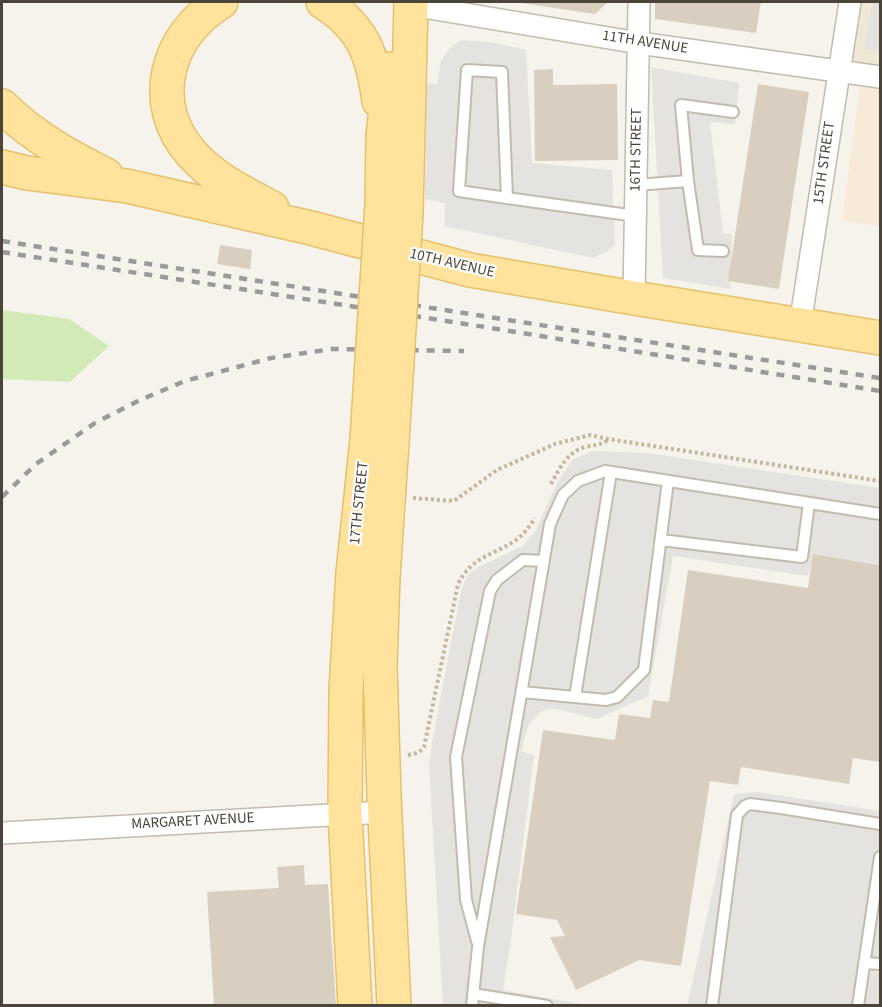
<!DOCTYPE html>
<html>
<head>
<meta charset="utf-8">
<style>
	body { margin:0 }
	#map { position:relative; width:882px; height:1007px; overflow:hidden; background:#f6f3ec; font-family:"Source Sans 3",sans-serif }
	canvas { display:block }
	.frame { position:absolute; inset:0; border:3px solid #4b4439; pointer-events:none }
</style>
</head>
<body>
<div id="map">
<canvas width="882" height="1007"></canvas>
<div class="frame"></div>
</div>
<script>
const ctx = document.querySelector('canvas').getContext('2d');
ctx.lineJoin = 'round';
function fill(path, color) {
  ctx.fillStyle = color;
  ctx.fill(path, 'evenodd');
}
function strokePath(path, color, width, dash) {
  ctx.strokeStyle = color;
  ctx.lineWidth = width;
  ctx.lineCap = dash ? 'butt' : 'round';
  ctx.setLineDash(dash || []);
  ctx.stroke(path);
}
function write(font, color, halo, rows, align = 'center') {
  ctx.font = font + ' "Source Sans 3",sans-serif';
  ctx.lineWidth = 4.5;
  ctx.setLineDash([]);
  ctx.textBaseline = 'middle';
  ctx.strokeStyle = halo;
  ctx.fillStyle = color;
  for (const [text, x, y, turn = 0] of rows) {
    ctx.save();
    ctx.translate(x, y);
    ctx.rotate((+turn || 0) * Math.PI / 180);
    ctx.textAlign = isNaN(turn) ? turn : align;
    if (halo) ctx.strokeText(text, 0, 0);
    ctx.fillText(text, 0, 0);
    ctx.restore();
  }
}
fill(new Path2D(`
	M871,2H880V226L842,221Z`), '#f7ead8');
fill(new Path2D(`
	M850,2H880V77L838,71Z`), '#efe8d6');
fill(new Path2D(`
	M2,310L69,319L109,346L70,382L2,379Z`), '#d2eab5');
fill(new Path2D(`
	M872,2H880V52L864,49Z
	M460,40L490,42L526,50L532,163L612,170L615,245L606,252L593,258L445,226V203L425,199L426,83L437,84L441,61L450,48Z
	M651,67L739,83L735,124L710,122L723,233L732,234L730,289L663,278Z
	M592,451L648,453L880,488V564L817,555L807,576L673,556L648,696L597,719L553,708L542,711L529,724L521,751L534,755L510,947L503,990L586,1005L443,1006L429,764L433,737L461,590L468,575L478,567L521,547L535,532L556,485L572,460Z
	M758,792L880,811V1005L687,1006L734,794Z`), '#e5e3e0');
fill(new Path2D(`
	M521,2H606V4L595,14L521,3Z
	M655,2H761L756,33L655,19Z
	M553,69V85L617,84L618,160L535,161L534,70Z
	M758,84L809,92L779,289L728,281Z
	M220,245L252,250L250,269L217,264Z
	M813,554L880,565V762L853,758L849,784L741,767L738,785L710,781L681,966L639,960L576,990L550,937L565,936L557,920L516,914L543,730L615,740L619,714L650,718L653,700L669,702L688,570L808,588Z
	M304,865L305,885L328,884L336,1006H214L207,892L279,888L277,867Z`), '#d8cfc1');
const service = new Path2D(`
	M636,185L688,181
	M507,198L459,191L467,70L502,72L507,198L636,216
	M723,251L698,250L688,181L681,105L733,112
	M661,540L802,557L809,503
	M522,692L606,700L617,697L644,670L668,481
	M575,697L611,472
	M477,941L466,900L456,757L490,591L497,580L523,560L544,561
	M864,963L880,964
	M473,994L547,1006
	M472,1006L478,947L550,524L563,495L578,481L605,471L880,514
	M712,1006L737,815L745,806L750,804L781,808L880,824
	M858,1006L880,857`);
const minor = new Path2D(`
	M411,5L639,43L880,77
	M634,298L639,2
	M800,325L850,2
	M2,833L385,812`);
const primary = new Path2D(`
	M221,2C166,35 147,104 192,154C214,179 244,193 272,208
	M323,2C363,27 373,55 379,101
	M2,106C32,136 68,156 106,175
	M2,167L27,173L127,186L311,228L470,270L634,298L880,338
	M382,204L383,136L389,82V69
	M406,213L411,2
	M392,442L383,577L380,665L384,796L394,1006
	M355,1006L345,814L346,690L353,573L367,440`);
strokePath(service, '#c2bbae', 14);
strokePath(minor, '#c2bbae', 24);
strokePath(primary, '#e6c16a', 36);
strokePath(new Path2D(`
	M551,484C560,468 567,452 585,447C594,445 601,445 608,440
	M413,498L454,501L497,470L555,444L590,435L608,439L880,481
	M408,755C414,754 420,753 424,747L458,584C472,557 489,557 513,542C522,537 529,527 535,518`), '#c4b79f', 4, [3, 3]);
strokePath(service, '#fff', 10);
strokePath(minor, '#fff', 21);
strokePath(primary, '#ffe39c', 33);
strokePath(new Path2D(`
	M2,241L880,378
	M2,252L485,327L880,391
	M2,497L36,464L95,423L140,400L185,381L271,358L332,349L464,351`), '#9a9a9a', 4.5, [8, 8]);
const primaryBridge = new Path2D(`
	M367,440L382,204
	M392,442L406,213`);
strokePath(primaryBridge, '#e6c16a', 36, []);
strokePath(primaryBridge, '#ffe39c', 33);
write('15px', '#4b4439', '#fff', [
	["11TH AVENUE",645,43,9],
	["16TH STREET",637,150,-89],
	["15TH STREET",825,163,-82],
	["10TH AVENUE",452,264,13],
	["17TH STREET",360,503,-84],
	["MARGARET AVENUE",193,822,-3]
]);
</script>
</body>
</html>
